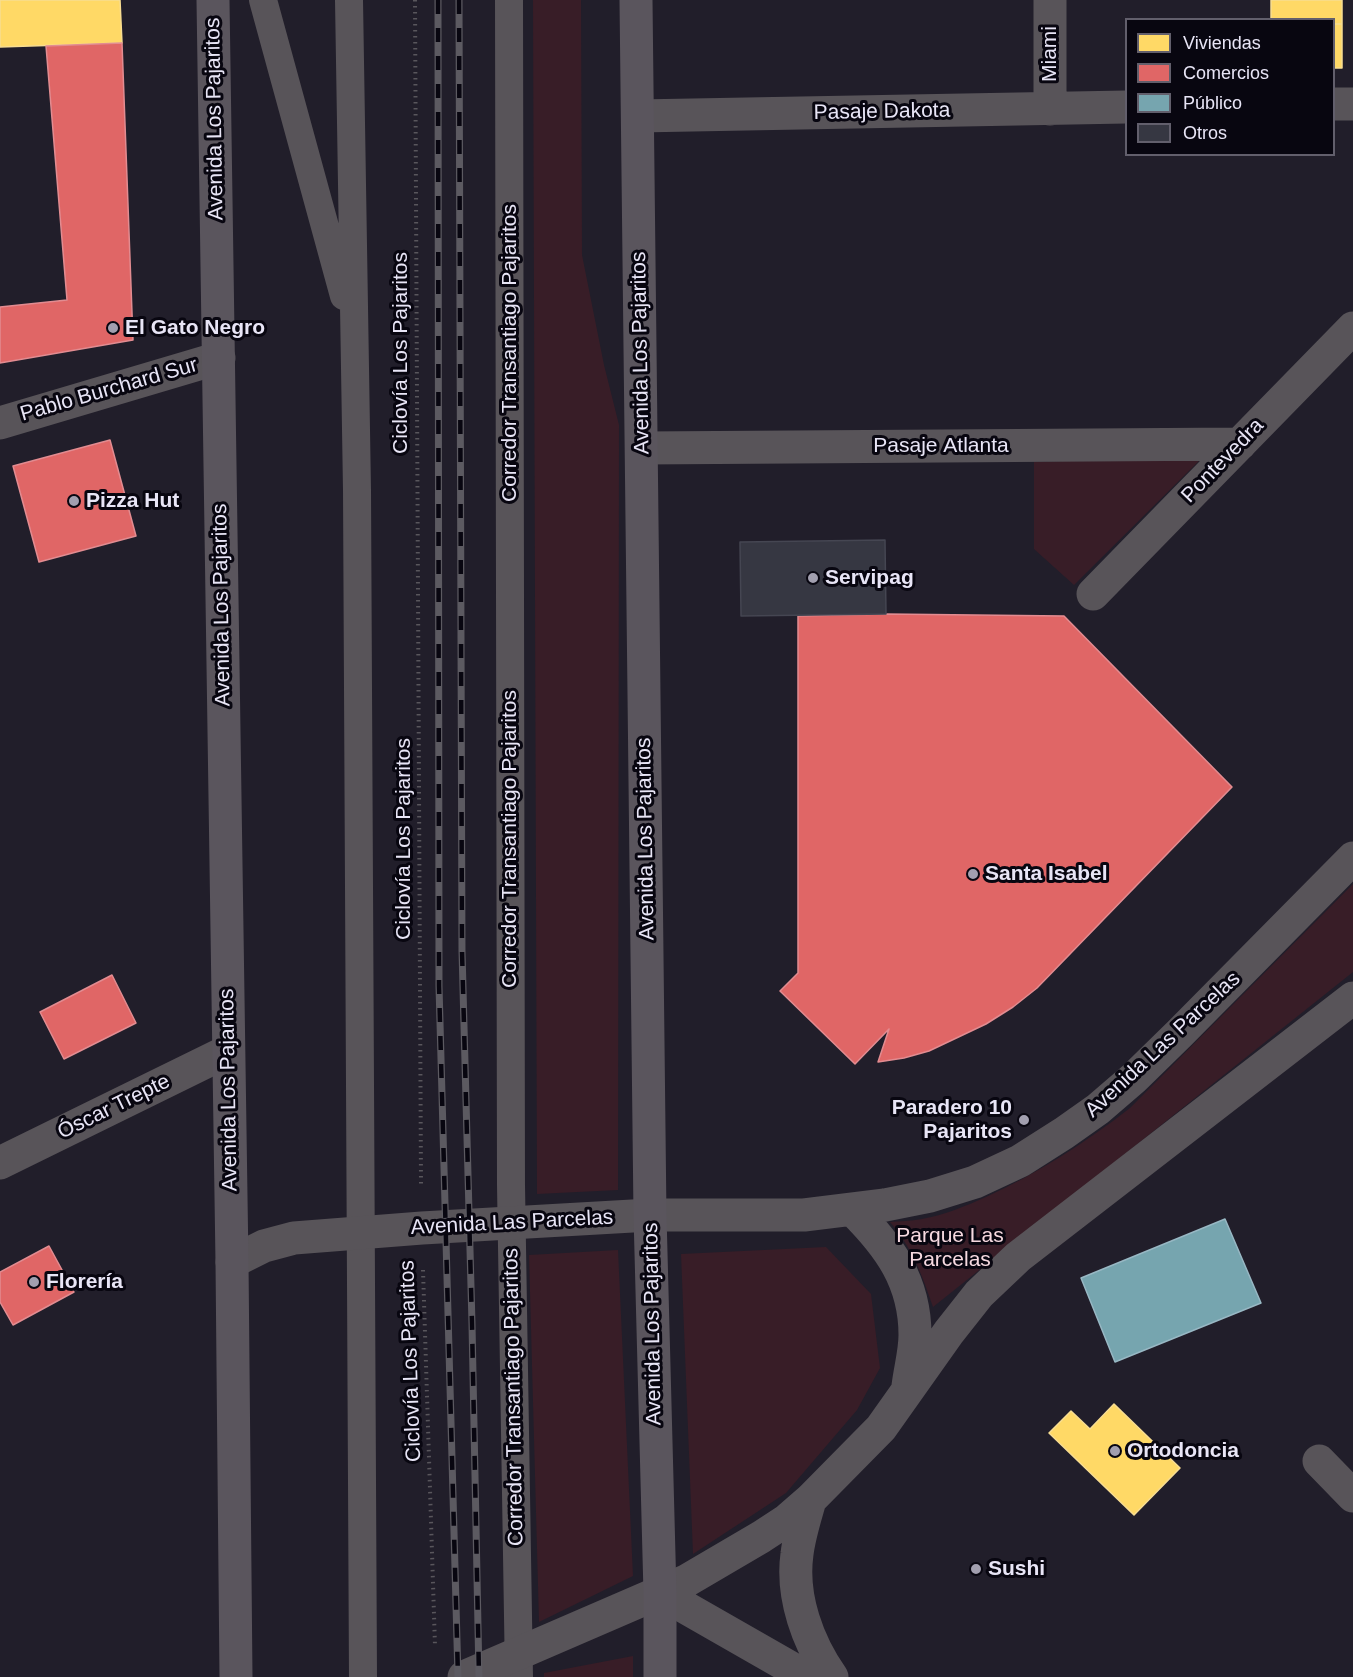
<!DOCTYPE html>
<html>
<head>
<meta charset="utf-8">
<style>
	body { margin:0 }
	#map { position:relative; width:1353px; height:1677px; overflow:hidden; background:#211e2a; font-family:Arial,sans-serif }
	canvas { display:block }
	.legend { position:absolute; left:1125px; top:18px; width:210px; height:138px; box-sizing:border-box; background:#080610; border:2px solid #625f6c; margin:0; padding:8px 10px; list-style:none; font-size:18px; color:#e8e5f6 }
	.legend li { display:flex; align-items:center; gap:12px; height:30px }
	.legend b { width:30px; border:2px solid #625f6c }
</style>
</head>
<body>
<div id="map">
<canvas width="1353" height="1677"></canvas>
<ul class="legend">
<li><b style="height:16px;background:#ffd966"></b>Viviendas</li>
<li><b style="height:16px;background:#e06666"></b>Comercios</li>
<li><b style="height:16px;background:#76a5af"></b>Público</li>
<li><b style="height:16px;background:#363742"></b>Otros</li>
</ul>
</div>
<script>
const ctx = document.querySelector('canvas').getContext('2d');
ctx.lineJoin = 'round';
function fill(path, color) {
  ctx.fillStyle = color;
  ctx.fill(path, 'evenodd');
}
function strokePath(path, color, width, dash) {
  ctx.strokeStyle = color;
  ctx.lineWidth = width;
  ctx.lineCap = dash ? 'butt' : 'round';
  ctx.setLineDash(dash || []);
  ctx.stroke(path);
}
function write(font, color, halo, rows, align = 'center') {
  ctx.font = font + ' Arial,sans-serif';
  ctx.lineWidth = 6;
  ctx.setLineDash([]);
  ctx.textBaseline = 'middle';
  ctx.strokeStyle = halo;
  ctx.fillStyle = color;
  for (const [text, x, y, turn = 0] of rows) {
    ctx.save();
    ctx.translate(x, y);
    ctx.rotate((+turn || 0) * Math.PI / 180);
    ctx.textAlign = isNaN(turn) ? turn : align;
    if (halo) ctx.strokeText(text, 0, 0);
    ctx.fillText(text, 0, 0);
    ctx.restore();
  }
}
fill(new Path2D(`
	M533,0H581L582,255L604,365L619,425L618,1190L537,1194Z
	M1204,456L1074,585L1034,549V462Z
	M1353,884V972L933,1307C922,1275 913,1249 890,1222C900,1221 911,1221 922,1219C944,1215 966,1206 986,1197C1038,1173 1085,1143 1130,1108Z
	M826,1247L871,1294L880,1368L857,1410L786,1493L693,1554L681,1254Z
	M618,1250L633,1576L539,1622L529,1255Z
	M633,1656V1677H544V1673Z`), '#381d27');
const homes = new Path2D(`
	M0,0H120L122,43L0,47Z
	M1271,0H1342V24H1334V20H1271Z
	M1334,24H1342V68H1334Z
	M1114,1404L1180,1468L1134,1515L1049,1433L1071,1411L1090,1429Z`);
fill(homes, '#ffd966');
strokePath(homes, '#f8dd91', 1.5);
const shops = new Path2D(`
	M122,43L133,340L0,363V307L67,300L46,46Z
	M110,440L136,536L39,562L13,466Z
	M886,614L1064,616L1232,787L1037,988L1013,1007L986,1024L929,1051L904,1058L878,1062L889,1029L855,1064L780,991L798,973V616Z
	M112,975L136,1023L64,1059L40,1012Z
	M49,1246L74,1292L13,1325L0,1302V1272Z`);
fill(shops, '#e06666');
strokePath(shops, '#e28c91', 1.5);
const public = new Path2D(`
	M1225,1219L1261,1303L1115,1362L1081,1278Z`);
fill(public, '#76a5af');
strokePath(public, '#98b8c4', 1.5);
const building = new Path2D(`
	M885,540L886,614L741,616L740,542Z`);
fill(building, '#363742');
strokePath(building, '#454652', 1.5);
strokePath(new Path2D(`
	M415,0L421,1184
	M423,1270L435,1646`), '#59565c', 4, [1.5, 4.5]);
strokePath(new Path2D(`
	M263,0L344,296
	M349,0L357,490L363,1677
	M509,0L511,1185L519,1677`), '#585459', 28);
strokePath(new Path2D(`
	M1050,0V109
	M1334,104H1353
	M638,116L1126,107
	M0,423L219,358
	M642,448L1240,444
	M1093,594L1353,328
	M0,1163L228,1051
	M1319,1461L1353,1496`), '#585459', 33);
strokePath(new Path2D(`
	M853,1210C889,1246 915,1281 915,1335C915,1352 910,1369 908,1386
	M232,1262L264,1246L294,1238L422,1228L650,1215H804L885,1205L930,1196L975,1182L1020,1161L1064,1133L1098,1109L1134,1078L1180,1033L1353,858
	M810,1500C805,1518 799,1536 797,1554C791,1597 808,1643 832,1677
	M660,1593L807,1677
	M464,1677L686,1581L761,1537L787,1520L810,1500L881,1428L949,1332L979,1294L1018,1257L1353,998`), '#585459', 33);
strokePath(new Path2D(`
	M213,0L232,1262L236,1677
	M636,0L650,1215L660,1593V1677`), '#5a555d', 33);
const rail = new Path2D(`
	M438,0L439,986L458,1677
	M459,0L462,951L472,1324L479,1677`);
strokePath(rail, '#5c5a61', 7);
strokePath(rail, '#080610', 4.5, [14]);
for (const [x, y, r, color] of [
	[113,328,6,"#a29faf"],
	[74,501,6,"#a29faf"],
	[813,578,6,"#a29faf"],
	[973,874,6,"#a29faf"],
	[1024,1120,6,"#a29faf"],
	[34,1282,6,"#a29faf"],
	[1115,1451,6,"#a29faf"],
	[976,1569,6,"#a29faf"]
]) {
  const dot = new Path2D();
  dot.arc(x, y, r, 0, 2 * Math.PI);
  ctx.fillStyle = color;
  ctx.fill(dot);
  strokePath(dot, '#080610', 2);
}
write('21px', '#e8e5f6', '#080610', [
	["Miami",1050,54,-90],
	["Pasaje Dakota",882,112,-1],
	["Avenida Los Pajaritos",215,119,-91],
	["Ciclovía Los Pajaritos",401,353,-90],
	["Corredor Transantiago Pajaritos",510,353,-90],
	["Avenida Los Pajaritos",641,353,-91],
	["Pablo Burchard Sur",109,390,-16],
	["Pasaje Atlanta",941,446],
	["Pontevedra",1223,461,-46],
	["Avenida Los Pajaritos",222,605,-91],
	["Ciclovía Los Pajaritos",404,839,-90],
	["Corredor Transantiago Pajaritos",510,839,-90],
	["Avenida Los Pajaritos",646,839,-91],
	["Avenida Las Parcelas",1163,1045,-43],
	["Avenida Los Pajaritos",229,1090,-91],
	["Óscar Trepte",114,1107,-26],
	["Avenida Las Parcelas",512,1223,-3],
	["Avenida Los Pajaritos",653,1324,-91],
	["Ciclovía Los Pajaritos",411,1361,-92],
	["Corredor Transantiago Pajaritos",514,1397,-91]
]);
write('bold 21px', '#e8e5f6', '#080610', [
	["El Gato Negro",125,328],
	["Pizza Hut",86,501],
	["Servipag",825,578],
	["Santa Isabel",985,874],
	["Paradero 10",1012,1108,"right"],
	["Pajaritos",1012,1132,"right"],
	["Florería",46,1282],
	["Ortodoncia",1127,1451],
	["Sushi",988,1569]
], 'left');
write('21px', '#f6d9e0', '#080610', [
	["Parque Las",950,1236],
	["Parcelas",950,1260]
]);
</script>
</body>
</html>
